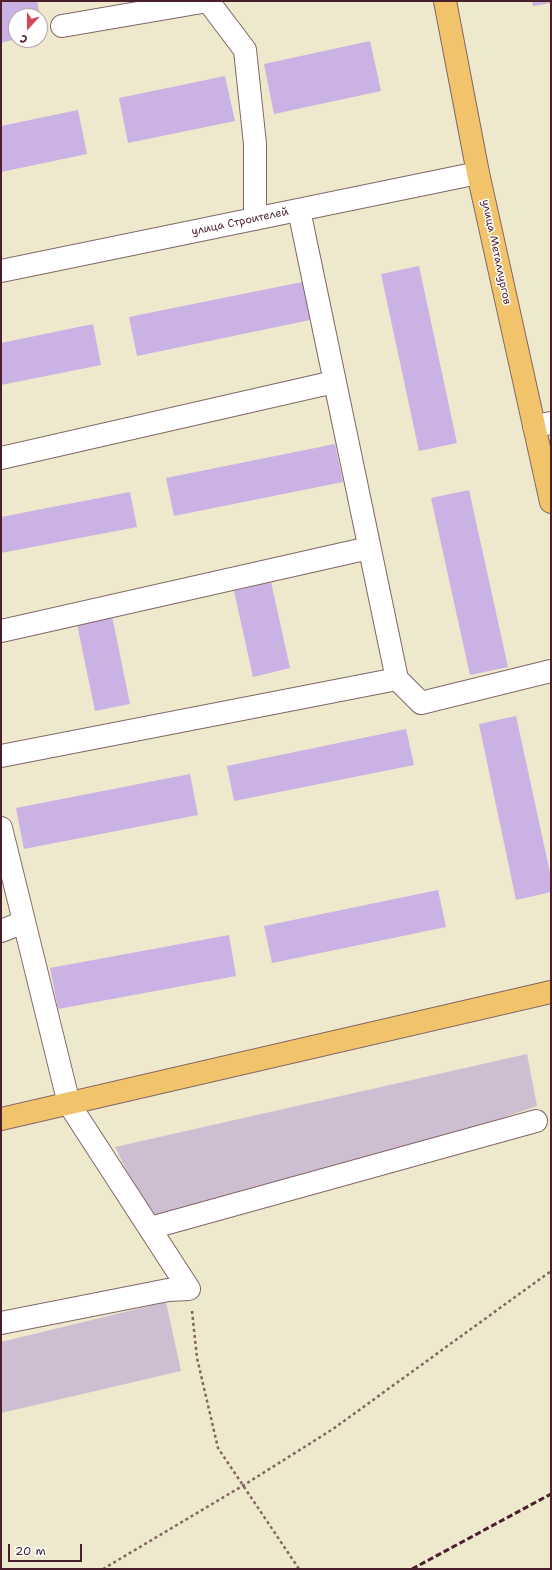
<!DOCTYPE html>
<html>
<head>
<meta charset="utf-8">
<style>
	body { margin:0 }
	#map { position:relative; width:552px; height:1570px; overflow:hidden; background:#eee8cd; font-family:"Shantell Sans",sans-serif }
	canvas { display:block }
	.frame { position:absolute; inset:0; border:2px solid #4a1f2b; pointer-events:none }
	.north { position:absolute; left:8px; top:8px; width:40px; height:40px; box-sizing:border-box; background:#fff; border:1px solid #b7a5aa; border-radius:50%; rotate:201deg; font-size:11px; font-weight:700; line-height:16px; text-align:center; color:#4a1f2b }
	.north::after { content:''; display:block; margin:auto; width:14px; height:18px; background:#d1495b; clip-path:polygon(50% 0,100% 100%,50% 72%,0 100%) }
	.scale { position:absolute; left:8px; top:1544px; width:74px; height:18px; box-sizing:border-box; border:2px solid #4a1f2b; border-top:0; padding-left:5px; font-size:12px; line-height:14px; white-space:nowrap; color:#4a1f2b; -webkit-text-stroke:3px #fff; paint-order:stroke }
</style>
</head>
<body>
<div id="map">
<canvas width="552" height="1570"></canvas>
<div class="frame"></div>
<div class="north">С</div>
<div class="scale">20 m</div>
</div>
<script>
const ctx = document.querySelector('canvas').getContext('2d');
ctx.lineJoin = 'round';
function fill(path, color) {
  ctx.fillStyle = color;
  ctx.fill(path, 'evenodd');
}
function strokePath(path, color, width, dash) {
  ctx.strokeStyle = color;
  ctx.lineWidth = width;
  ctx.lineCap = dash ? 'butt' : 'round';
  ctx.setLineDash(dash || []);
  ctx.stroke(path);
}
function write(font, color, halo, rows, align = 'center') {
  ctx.font = font + ' "Shantell Sans",sans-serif';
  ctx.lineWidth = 3;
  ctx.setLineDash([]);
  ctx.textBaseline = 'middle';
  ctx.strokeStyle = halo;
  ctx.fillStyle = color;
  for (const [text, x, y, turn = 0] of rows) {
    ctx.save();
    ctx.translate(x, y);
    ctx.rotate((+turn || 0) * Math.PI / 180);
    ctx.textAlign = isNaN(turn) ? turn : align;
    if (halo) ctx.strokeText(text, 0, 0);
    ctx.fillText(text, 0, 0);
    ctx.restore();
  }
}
fill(new Path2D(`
	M527,1054L537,1106L351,1170L150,1218L115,1147Z
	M166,1302L181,1371L1,1413V1342Z`), '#cebed2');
fill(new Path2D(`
	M1,1H37L40,16H16V39L1,43Z
	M532,1H551V3L533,6Z
	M370,41L381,91L274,114L264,64Z
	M225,76L235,121L128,143L119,98Z
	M78,110L87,154L1,172V126Z
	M419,266L457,443L419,451L381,274Z
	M307,281L315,319L137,356L129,317Z
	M93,324L101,365L1,385V343Z
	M335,444L343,482L174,516L166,478Z
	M469,490L508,667L470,675L431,498Z
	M130,492L137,527L1,553V517Z
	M271,582L290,668L253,677L234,591Z
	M112,616L130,704L95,711L77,624Z
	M516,716L551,877V892L516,900L479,724Z
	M406,729L414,765L234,801L227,766Z
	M190,774L198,815L24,849L16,808Z
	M438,890L446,927L272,963L264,926Z
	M229,935L236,976L58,1009L50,968Z`), '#cbb2e5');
const minor = new Path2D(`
	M62,26L208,1L245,50L255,144V219
	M1,271L478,173
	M534,426L551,423
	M1,458L334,382
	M1,631L369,548
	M397,679L421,703L551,671
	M1,756L397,679L299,210
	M1,828L69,1104L189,1289L168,1290L1,1323
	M1,931L24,922
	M150,1228L536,1121`);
const major = new Path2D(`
	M445,1L478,173L551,502
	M1,1119L551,992`);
strokePath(minor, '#836564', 24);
strokePath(major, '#836564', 24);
strokePath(new Path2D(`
	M192,1311L197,1358L218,1448L299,1569
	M103,1569L244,1485L333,1429L551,1271`), '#836564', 2.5, [3, 3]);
strokePath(minor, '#fff', 22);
strokePath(major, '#f1c36a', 22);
strokePath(new Path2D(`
	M412,1569L551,1494`), '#4a1f2b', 3, [6, 3]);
write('11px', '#4a1f2b', '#fff', [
	["улица Строителей",240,222,-12],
	["улица Металлургов",496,252,78]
]);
</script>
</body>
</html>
